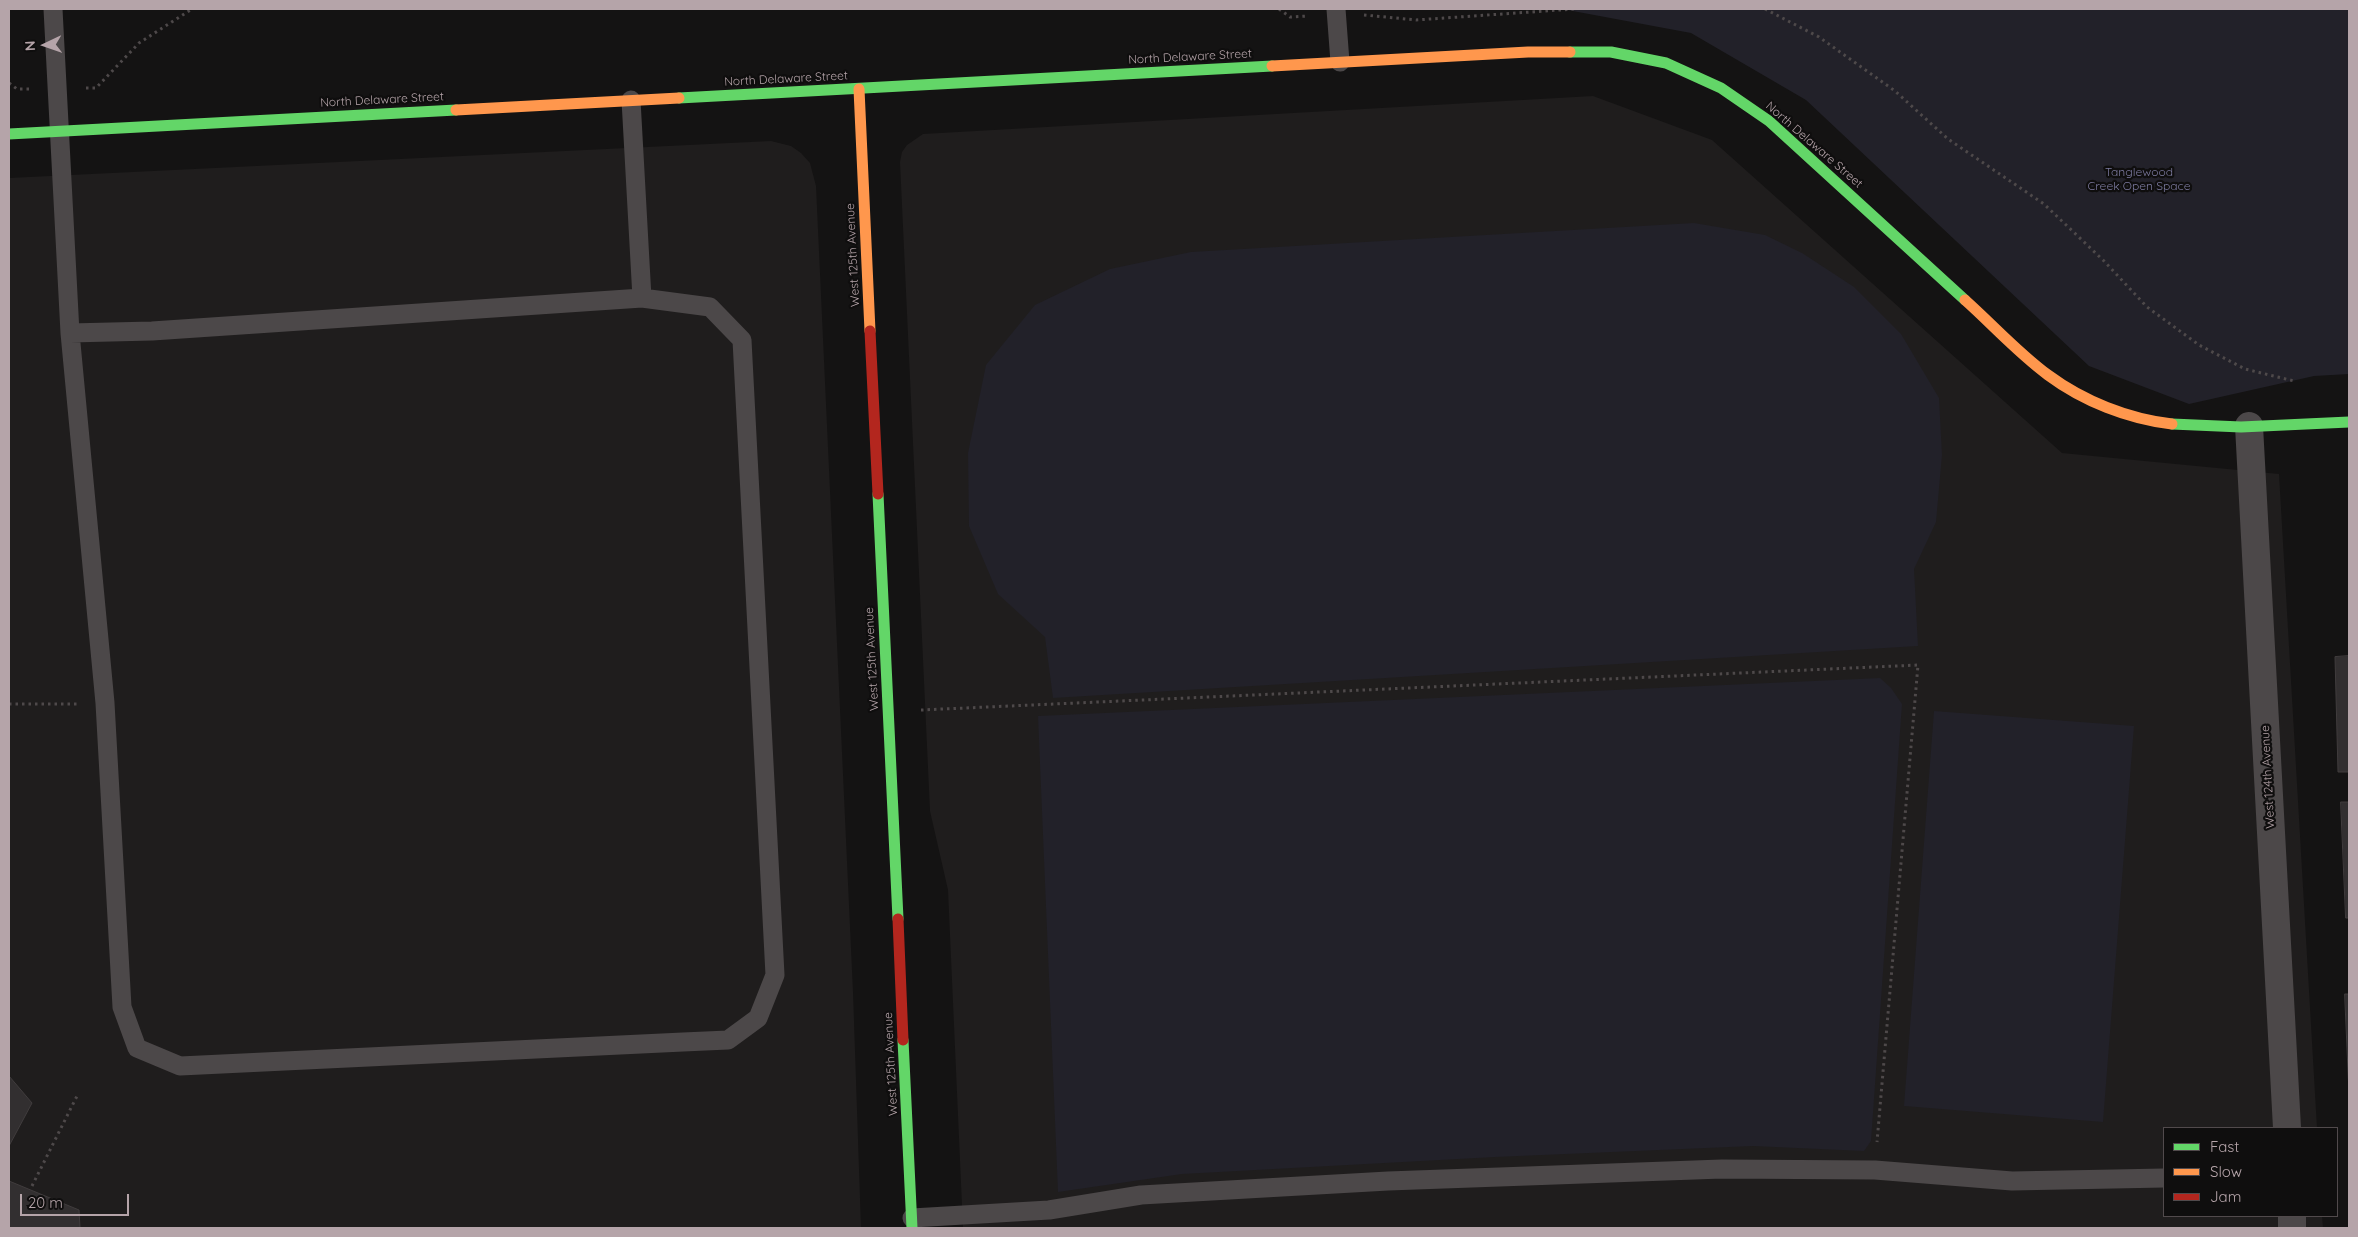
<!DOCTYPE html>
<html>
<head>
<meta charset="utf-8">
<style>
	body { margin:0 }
	#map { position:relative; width:2358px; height:1237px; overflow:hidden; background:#141313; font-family:Quicksand,sans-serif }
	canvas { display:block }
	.frame { position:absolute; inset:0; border:10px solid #b5a4a9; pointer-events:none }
	.legend { position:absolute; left:2163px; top:1127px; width:175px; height:90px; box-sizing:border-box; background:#0f0e0e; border:1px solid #514a4c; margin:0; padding:6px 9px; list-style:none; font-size:15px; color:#b5a4a9 }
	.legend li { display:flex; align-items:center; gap:10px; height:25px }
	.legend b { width:25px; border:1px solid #514a4c }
	.north { position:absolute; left:20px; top:20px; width:50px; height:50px; -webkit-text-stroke:4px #0f0e0e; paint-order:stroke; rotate:267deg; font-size:14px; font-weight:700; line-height:20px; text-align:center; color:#b5a4a9 }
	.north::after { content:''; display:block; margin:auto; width:18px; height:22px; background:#b5a4a9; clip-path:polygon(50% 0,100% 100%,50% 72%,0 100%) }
	.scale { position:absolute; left:20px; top:1194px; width:109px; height:22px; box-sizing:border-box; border:2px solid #b5a4a9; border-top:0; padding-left:6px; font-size:15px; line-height:18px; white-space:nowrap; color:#b5a4a9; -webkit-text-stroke:4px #0f0e0e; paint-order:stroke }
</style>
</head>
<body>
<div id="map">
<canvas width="2358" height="1237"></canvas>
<div class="frame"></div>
<ul class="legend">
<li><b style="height:6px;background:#63d668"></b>Fast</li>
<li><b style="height:6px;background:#ff974d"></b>Slow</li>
<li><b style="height:6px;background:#b3261e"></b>Jam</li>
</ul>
<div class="north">N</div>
<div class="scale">20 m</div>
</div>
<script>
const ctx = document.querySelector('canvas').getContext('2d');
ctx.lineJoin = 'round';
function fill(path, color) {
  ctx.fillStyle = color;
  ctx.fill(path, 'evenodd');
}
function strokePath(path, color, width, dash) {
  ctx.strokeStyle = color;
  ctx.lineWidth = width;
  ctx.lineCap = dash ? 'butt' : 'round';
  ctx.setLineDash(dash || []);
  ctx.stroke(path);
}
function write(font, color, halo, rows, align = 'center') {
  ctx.font = font + ' Quicksand,sans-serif';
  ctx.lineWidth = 4.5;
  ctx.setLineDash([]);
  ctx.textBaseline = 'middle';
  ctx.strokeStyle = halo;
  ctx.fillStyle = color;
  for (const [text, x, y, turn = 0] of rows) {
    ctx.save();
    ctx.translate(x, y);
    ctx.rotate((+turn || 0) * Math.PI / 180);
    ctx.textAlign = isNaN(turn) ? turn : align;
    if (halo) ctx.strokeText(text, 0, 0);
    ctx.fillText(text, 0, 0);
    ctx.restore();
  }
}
fill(new Path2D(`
	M1593,96L1712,140L2062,453L2279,474L2317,1128H2164V1216H2322L2323,1228H963L948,890L930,811L900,162L902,152L907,145L923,134Z
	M771,141L791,146L801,153L810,163L816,186L853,992L861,1228H9V178Z`), '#1f1d1d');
fill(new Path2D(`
	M1562,9H2349V374L2314,376L2189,404L2089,366L1806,100L1691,33Z
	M1694,223L1765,235L1802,253L1854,287L1901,334L1939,398L1942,455L1936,522L1914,569L1918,646L1053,698L1045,637L998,594L969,526L968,453L986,365L1035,305L1110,269L1191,252Z
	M1880,678L1891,688L1902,704L1871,1141L1864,1151L1753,1146L1495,1157L1182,1174L1058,1192L1038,716Z
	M1934,711L2134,726L2103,1122L1904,1106Z`), '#222129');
const building = new Path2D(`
	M2349,656V772H2338L2335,657Z
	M2341,802H2349V918H2346Z
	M2345,994H2349V1093Z
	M9,1076L32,1103L9,1146Z
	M9,1181L79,1210L80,1228H9Z`);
fill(building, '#322f30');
strokePath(building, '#403c3d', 1);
strokePath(new Path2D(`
	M1279,9L1290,17L1308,16
	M1765,9L1819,37L1895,91L1948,139L2044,204L2104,261L2147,307L2199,345L2245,369L2294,381
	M1364,15L1416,20L1574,9
	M9,83L17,89H30
	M86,88H96L139,43L192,9
	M9,704H78
	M921,710L1918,665L1877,1142
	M32,1186L77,1096`), '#4e494a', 3, [2.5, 4]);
strokePath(new Path2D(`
	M53,9L70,333L105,703L122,1007L137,1048L180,1066L683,1042L728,1040L758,1018L775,975L742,340L710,307L642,298L152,331L70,333
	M1336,9L1340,62
	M631,100L642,298
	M912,1218L1049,1210L1141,1195L1388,1181L1722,1169L1875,1170L2012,1181L2164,1178`), '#4c4849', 19);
strokePath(new Path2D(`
	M2249,426L2287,1128
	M2292,1216V1228`), '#4c4849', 28);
strokePath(new Path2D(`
	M1570,52H1611L1666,63L1721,88L1769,121L1965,300
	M679,98L1272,66
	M9,134L456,110
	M2172,424L2241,427L2349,422
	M878,494L898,919
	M903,1040L912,1228`), '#63d668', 11);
strokePath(new Path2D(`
	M1272,66L1528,52H1570
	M859,89L870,331
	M456,110L679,98
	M1965,300C1992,324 2018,353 2048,375C2083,401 2128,419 2172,424`), '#ff974d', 11);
strokePath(new Path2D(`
	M870,331L878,494
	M898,919L903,1040`), '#b3261e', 11);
write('12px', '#b5a4a9', '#0f0e0e', [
	["North Delaware Street",1190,57,-3],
	["North Delaware Street",786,79,-3],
	["North Delaware Street",382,100,-3],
	["North Delaware Street",1814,145,41],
	["West 125th Avenue",853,255,-93],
	["West 125th Avenue",872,659,-93],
	["West 124th Avenue",2268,777,-93],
	["West 125th Avenue",891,1064,-93]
]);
write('12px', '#7d7ba0', '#0f0e0e', [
	["Tanglewood",2139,172],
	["Creek Open Space",2139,186]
]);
</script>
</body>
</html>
